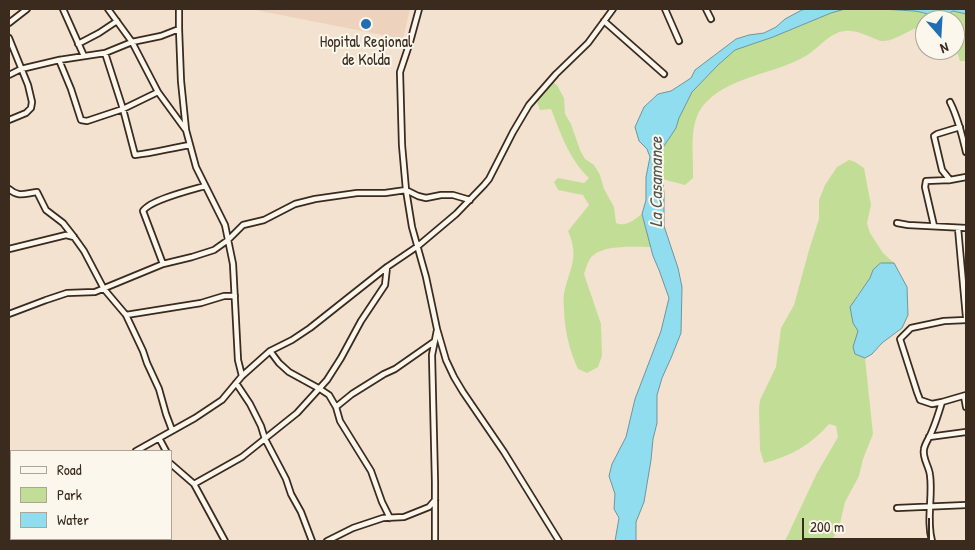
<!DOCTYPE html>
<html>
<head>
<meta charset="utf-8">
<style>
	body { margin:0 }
	#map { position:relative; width:975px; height:550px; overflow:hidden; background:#f3e2d0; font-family:"Patrick Hand",sans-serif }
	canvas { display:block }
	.frame { position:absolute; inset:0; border:10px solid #3b2a1e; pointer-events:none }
	.legend { position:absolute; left:10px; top:450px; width:162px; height:90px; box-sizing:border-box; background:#fbf7ec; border:1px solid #aea59a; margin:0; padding:6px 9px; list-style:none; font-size:15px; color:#3b2a1e }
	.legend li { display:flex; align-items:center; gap:10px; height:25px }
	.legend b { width:25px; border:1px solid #aea59a }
	.north { position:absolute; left:915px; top:10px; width:50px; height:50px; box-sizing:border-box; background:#fbf7ec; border:1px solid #aea59a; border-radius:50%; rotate:161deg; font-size:14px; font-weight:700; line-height:20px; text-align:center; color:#3b2a1e }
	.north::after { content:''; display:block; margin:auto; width:18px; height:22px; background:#1f6fb2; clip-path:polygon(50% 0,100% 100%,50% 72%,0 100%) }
	.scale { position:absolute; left:802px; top:518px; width:128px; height:22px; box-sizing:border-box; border:2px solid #3b2a1e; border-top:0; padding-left:6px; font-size:15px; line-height:18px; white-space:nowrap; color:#3b2a1e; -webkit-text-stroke:4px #fbf7ec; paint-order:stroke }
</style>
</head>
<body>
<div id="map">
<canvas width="975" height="550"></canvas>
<div class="frame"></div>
<ul class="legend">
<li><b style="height:6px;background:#fbf7ec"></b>Road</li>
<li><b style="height:14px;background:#c2de96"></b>Park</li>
<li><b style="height:14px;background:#90ddef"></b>Water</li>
</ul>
<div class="north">N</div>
<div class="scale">200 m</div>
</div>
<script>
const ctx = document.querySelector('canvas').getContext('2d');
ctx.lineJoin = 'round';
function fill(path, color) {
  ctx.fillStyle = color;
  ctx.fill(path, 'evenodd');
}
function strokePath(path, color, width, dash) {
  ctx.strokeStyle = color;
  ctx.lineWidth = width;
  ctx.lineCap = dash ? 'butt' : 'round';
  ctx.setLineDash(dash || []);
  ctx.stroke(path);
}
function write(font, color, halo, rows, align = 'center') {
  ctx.font = font + ' "Patrick Hand",sans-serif';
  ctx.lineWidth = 4;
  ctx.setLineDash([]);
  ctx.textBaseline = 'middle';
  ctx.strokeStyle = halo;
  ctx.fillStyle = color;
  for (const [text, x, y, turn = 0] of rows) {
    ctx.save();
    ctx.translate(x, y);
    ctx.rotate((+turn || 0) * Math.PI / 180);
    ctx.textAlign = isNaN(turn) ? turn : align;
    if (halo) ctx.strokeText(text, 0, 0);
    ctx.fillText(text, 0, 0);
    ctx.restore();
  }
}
fill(new Path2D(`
	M250,9H410L403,39Z`), '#edd3bd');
fill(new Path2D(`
	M845,9H881L917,11L932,16H945L953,11L966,14V61H960L957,52L959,30L955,29V20H925V26C910,27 896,42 882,41C879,41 877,39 875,39C866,35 855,30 845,31C828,33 819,49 804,57C772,75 725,77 702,107C688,127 694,155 693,178L685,185L662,179L661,167L662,150L676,128L679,118L692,92L718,65L735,50L773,37L831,13Z
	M553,82L557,85L564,98L565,114L571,124L580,150L585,159L594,165L600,175L604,189L614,207L616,223C626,227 634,220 642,214L651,247C635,247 599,244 590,259C587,263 586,269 584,274L601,324L602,356L598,367L587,373L578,369C569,349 565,332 564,310C564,305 563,299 564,294C569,268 580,259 568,231L589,205L583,195L558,190L554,182L558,178L584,183L589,178C569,159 561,134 551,109L540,110L537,102L541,93Z
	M849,160L855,162L864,168L871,205L867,223L870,233L883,253L894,263H881L873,270L870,278L856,297L853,323L858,331L855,354L865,358L873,434L863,459L859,476L845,502L839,528L831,541H785L817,473L838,437L836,426L829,424C811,445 789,457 764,463L760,450L759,408L760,400L776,367L781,328L794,305L809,250L819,219V200L825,185L837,167Z`), '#c2de96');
const water = new Path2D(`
	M805,9H845L831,13L773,37L735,50L718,65L692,92L679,118L676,128L662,149L661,167L664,193V226L678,268L682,287L681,333L671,358L662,378L657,395V423L653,439L651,460L644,502L636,522V541H615L619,518L614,509L615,494L609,476L612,464L626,437L635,399L661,331L669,298L659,270L653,256L642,214L646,200V177L650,157L647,149L639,141L635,127L644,107L658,94L671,91L691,78L695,70L736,39L749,35L764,33L776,27L785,19L800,11Z
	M881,9H966V14L953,11C936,21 931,13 914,11C903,10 892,10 881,9Z
	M881,263H894L907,287L908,315L902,328L882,343L872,354L865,358L855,354L853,347L858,331L853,323L850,307L870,278L873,270Z`);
fill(water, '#90ddef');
strokePath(water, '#6e959b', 1);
const minor = new Path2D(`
	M63,9L84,56
	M108,9L132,42L158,92L185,129
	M179,9V29L181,81L186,130L196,167L225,225L233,264L238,360L242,376
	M419,9L410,42L400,72L402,145L406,190L412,227L426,277L437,329L446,360L454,377L463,392L504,452L559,541
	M665,9L679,41
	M706,9L711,19
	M604,21L664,74
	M9,23L27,9
	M9,38L28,85L32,102L31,108L26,113L9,120
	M78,44L99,33L117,21
	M105,53L123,109L135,155C154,153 171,148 190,145
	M59,60L71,89L81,120L87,121L123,109L158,92
	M9,75L21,69L59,60L105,53L132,42L161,36L179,29
	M950,102C958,118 962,135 966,152
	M950,180L942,170L934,136L937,134L960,127
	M9,189C19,198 26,193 37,192L46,210L63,223L74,237L84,251L104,289L126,315L143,351L147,363L159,389L166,414L172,430
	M897,223L908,225L966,228
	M934,226L925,187L926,181L950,180L966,177
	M958,228L966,317
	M9,249L66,235L74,237
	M163,264L143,211C150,200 191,190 205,186
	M9,314L46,300L67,293L95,292L163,264L192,257L214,250L228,240L243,225L264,220L295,204L315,199L357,193H385L406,190L418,196L426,198L441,195H453L470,200
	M126,315L201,303L224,296H235
	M270,351L279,363L289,372L320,389L329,395L336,407L340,421L371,471L382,502L390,518
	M236,383L250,404L261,426L265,439L286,479L291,494L301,512L312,541
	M964,396L966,407
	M942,402L932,404L920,400L917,392L900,339L911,328L944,321L966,320
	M336,407L352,394L384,374L395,369L435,341
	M929,437L966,432
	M159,438L166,451
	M136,451L195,418L222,400L242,376L270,351L292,340L310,328L387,267L418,246L456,214L484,185L489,179L513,132L529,105L556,74L588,43L613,9
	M171,464L194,484L225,541
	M194,484L242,457L297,413L327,380L341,358L361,321L385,285L387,267
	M897,508L966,505
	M9,509L11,508
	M327,541L353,528L383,518L404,517L429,507L435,500
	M435,541V482L432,355L437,330
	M932,541C926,520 933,497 930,475C929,466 922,458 924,449C925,443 930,437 932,431C936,422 939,412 942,402L966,395`);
strokePath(minor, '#3b2a1e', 8);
strokePath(minor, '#fbf7ec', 4.5);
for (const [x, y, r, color] of [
	[366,24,6,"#1f6fb2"]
]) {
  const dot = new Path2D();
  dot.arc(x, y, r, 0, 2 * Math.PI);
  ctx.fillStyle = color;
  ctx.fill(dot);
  strokePath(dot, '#fbf7ec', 2);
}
write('16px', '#3b2a1e', '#fbf7ec', [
	["Hopital Regional",366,43],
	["de Kolda",366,61]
]);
write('italic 18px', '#505752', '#fbf7ec', [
	["La Casamance",657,182,-90]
]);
</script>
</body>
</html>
